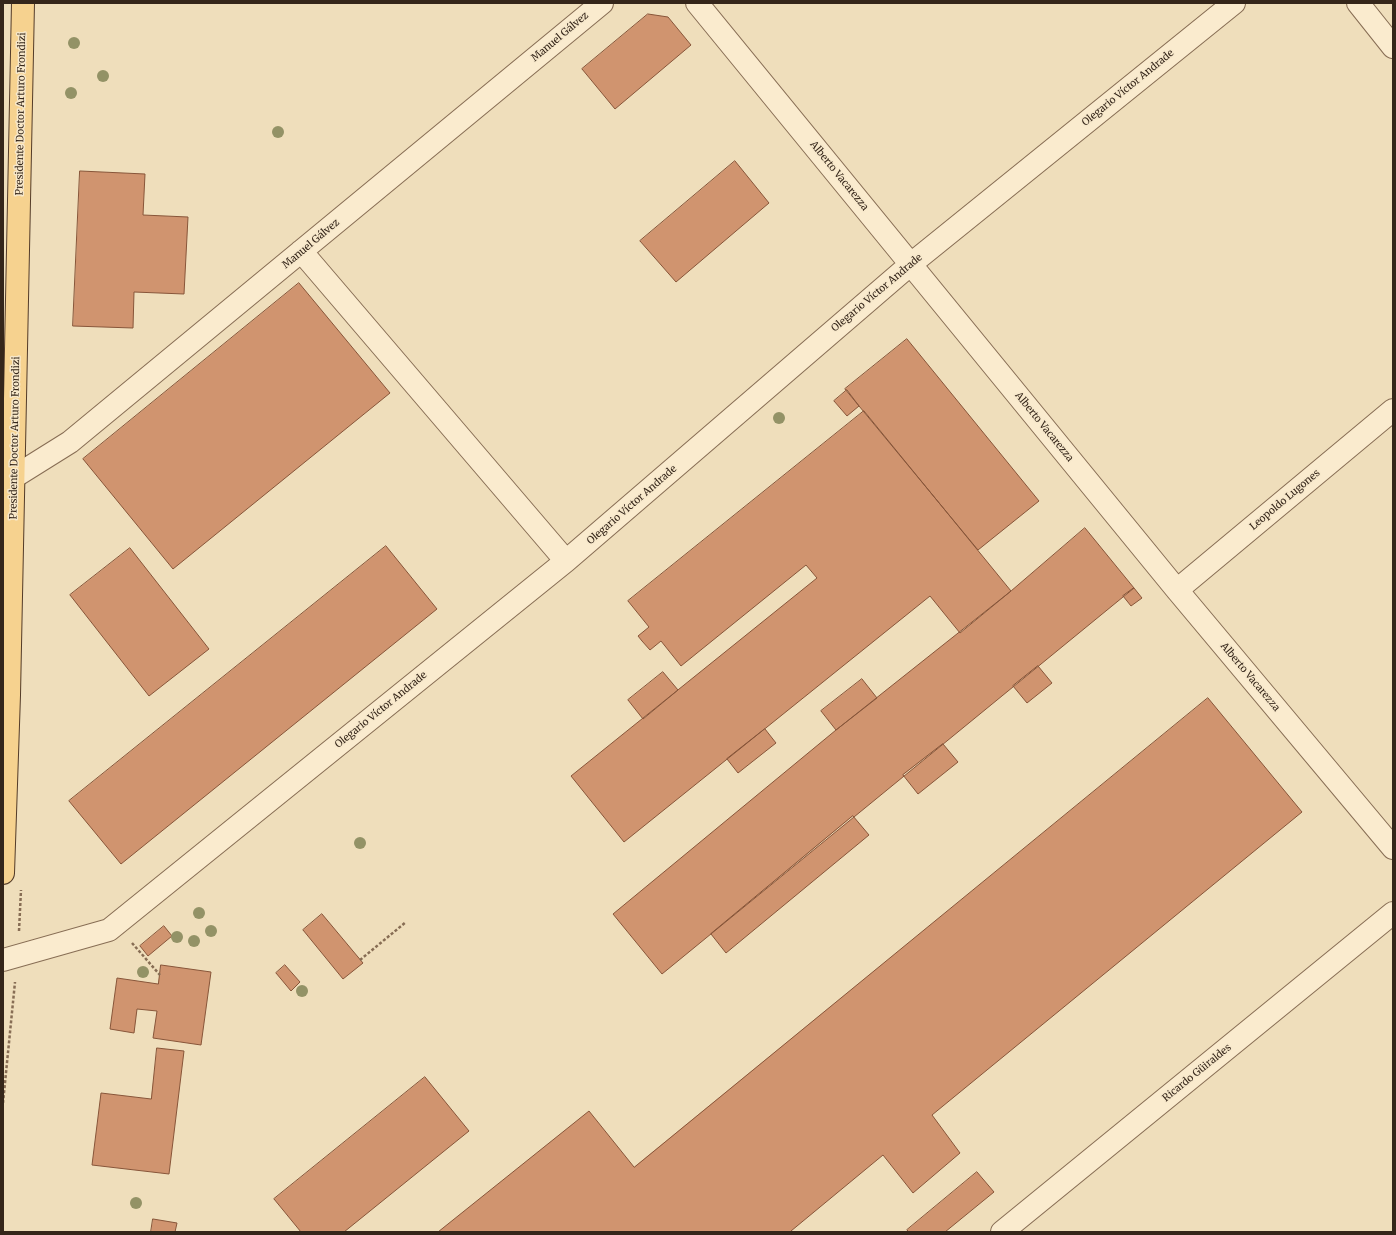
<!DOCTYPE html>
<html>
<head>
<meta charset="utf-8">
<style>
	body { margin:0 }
	#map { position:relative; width:1396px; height:1235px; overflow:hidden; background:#efdebb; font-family:Merriweather,serif }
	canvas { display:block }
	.frame { position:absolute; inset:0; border:4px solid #35261a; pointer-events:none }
</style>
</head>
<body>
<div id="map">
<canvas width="1396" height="1235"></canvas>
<div class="frame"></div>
</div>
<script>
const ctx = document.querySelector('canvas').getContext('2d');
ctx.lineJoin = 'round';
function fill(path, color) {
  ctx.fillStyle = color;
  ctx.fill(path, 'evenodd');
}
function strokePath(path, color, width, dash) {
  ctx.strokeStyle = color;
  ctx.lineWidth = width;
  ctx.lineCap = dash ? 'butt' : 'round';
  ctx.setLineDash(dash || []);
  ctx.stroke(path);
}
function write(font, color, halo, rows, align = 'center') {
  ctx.font = font + ' Merriweather,serif';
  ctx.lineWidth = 3;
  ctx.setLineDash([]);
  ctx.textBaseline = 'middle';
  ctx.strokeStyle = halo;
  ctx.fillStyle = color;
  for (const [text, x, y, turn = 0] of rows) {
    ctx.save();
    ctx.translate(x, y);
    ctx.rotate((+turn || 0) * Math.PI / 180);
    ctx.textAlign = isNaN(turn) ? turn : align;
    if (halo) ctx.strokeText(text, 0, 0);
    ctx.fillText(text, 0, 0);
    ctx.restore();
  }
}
const building = new Path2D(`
	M648,14L668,17L691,45L615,109L582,69Z
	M735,161L769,203L676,282L640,241Z
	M80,171L145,174L143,215L188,217L184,294L134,292L133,328L73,326Z
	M299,283L390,393L173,569L83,459Z
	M907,339L1039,501L978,550L845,389Z
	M847,390L859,406L847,416L834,401Z
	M864,411L1011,591L960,633L930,596L624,842L571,776L817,578L806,565L681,666L661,641L650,650L642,641L638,636L649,627L628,601Z
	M1085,528L1134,588L662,974L613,914L836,730L1011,591Z
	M386,546L437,609L121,864L69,801Z
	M130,548L209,649L149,696L70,595Z
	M1134,588L1142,598L1131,606L1123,596Z
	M1038,666L1052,683L1027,703L1013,686Z
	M663,672L678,690L643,719L628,700Z
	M862,679L877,698L836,730L821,711Z
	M1208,698L1302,812L932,1115L960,1153L913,1193L883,1155L791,1231L792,1232H438L589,1111L634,1167Z
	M765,729L776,743L738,773L727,759Z
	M943,744L958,762L918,794L903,775Z
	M853,816L869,835L726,953L711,934Z
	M322,914L363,963L343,979L303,930Z
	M164,926L172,936L148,956L140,946Z
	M161,965L211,972L201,1045L153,1038L157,1011L137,1009L134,1033L110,1029L117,978L158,984Z
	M285,965L300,982L291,991L276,973Z
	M157,1048L184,1051L169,1174L92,1165L101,1093L151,1099Z
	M425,1077L469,1131L344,1232H301L274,1199Z
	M977,1172L994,1192L945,1232H909L907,1230Z
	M153,1219L177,1223L175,1232H151Z`);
fill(building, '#d0946f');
strokePath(building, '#875539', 1);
const minor = new Path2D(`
	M697,3L1177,590L1393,848
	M1358,3L1393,47
	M301,251L566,561
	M14,477L70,442L602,3
	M1177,590L1393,410
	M3,960L109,930L566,561L911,264L1234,3
	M1002,1232L1393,913`);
const primary = new Path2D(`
	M3,873L9,695L23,3`);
strokePath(minor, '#876d54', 24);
strokePath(primary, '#543c29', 24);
strokePath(new Path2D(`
	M19,931L21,890
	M132,943L160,975
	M360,960L406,922
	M3,1103L15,982`), '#876d54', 2.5, [3, 2]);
strokePath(minor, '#faebce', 22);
strokePath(primary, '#f6d28f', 22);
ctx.fillStyle = '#939266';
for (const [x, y] of [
	[74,43],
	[103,76],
	[71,93],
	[278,132],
	[779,418],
	[360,843],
	[199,913],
	[211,931],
	[177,937],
	[194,941],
	[143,972],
	[302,991],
	[136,1203]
]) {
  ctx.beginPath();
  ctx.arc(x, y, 6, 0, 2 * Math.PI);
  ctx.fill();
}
write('10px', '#35261a', '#f7e8cb', [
	["Manuel Gálvez",560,37,-40],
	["Olegario Víctor Andrade",1128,88,-39],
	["Presidente Doctor Arturo Frondizi",21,114,-89],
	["Alberto Vacarezza",839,176,51],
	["Manuel Gálvez",311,244,-40],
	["Olegario Víctor Andrade",877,293,-40],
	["Alberto Vacarezza",1044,427,51],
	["Presidente Doctor Arturo Frondizi",15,438,-89],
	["Leopoldo Lugones",1285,500,-40],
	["Olegario Víctor Andrade",632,505,-41],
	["Alberto Vacarezza",1250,677,50],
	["Olegario Víctor Andrade",381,710,-39],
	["Ricardo Güiraldes",1197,1073,-39]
]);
</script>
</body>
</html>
